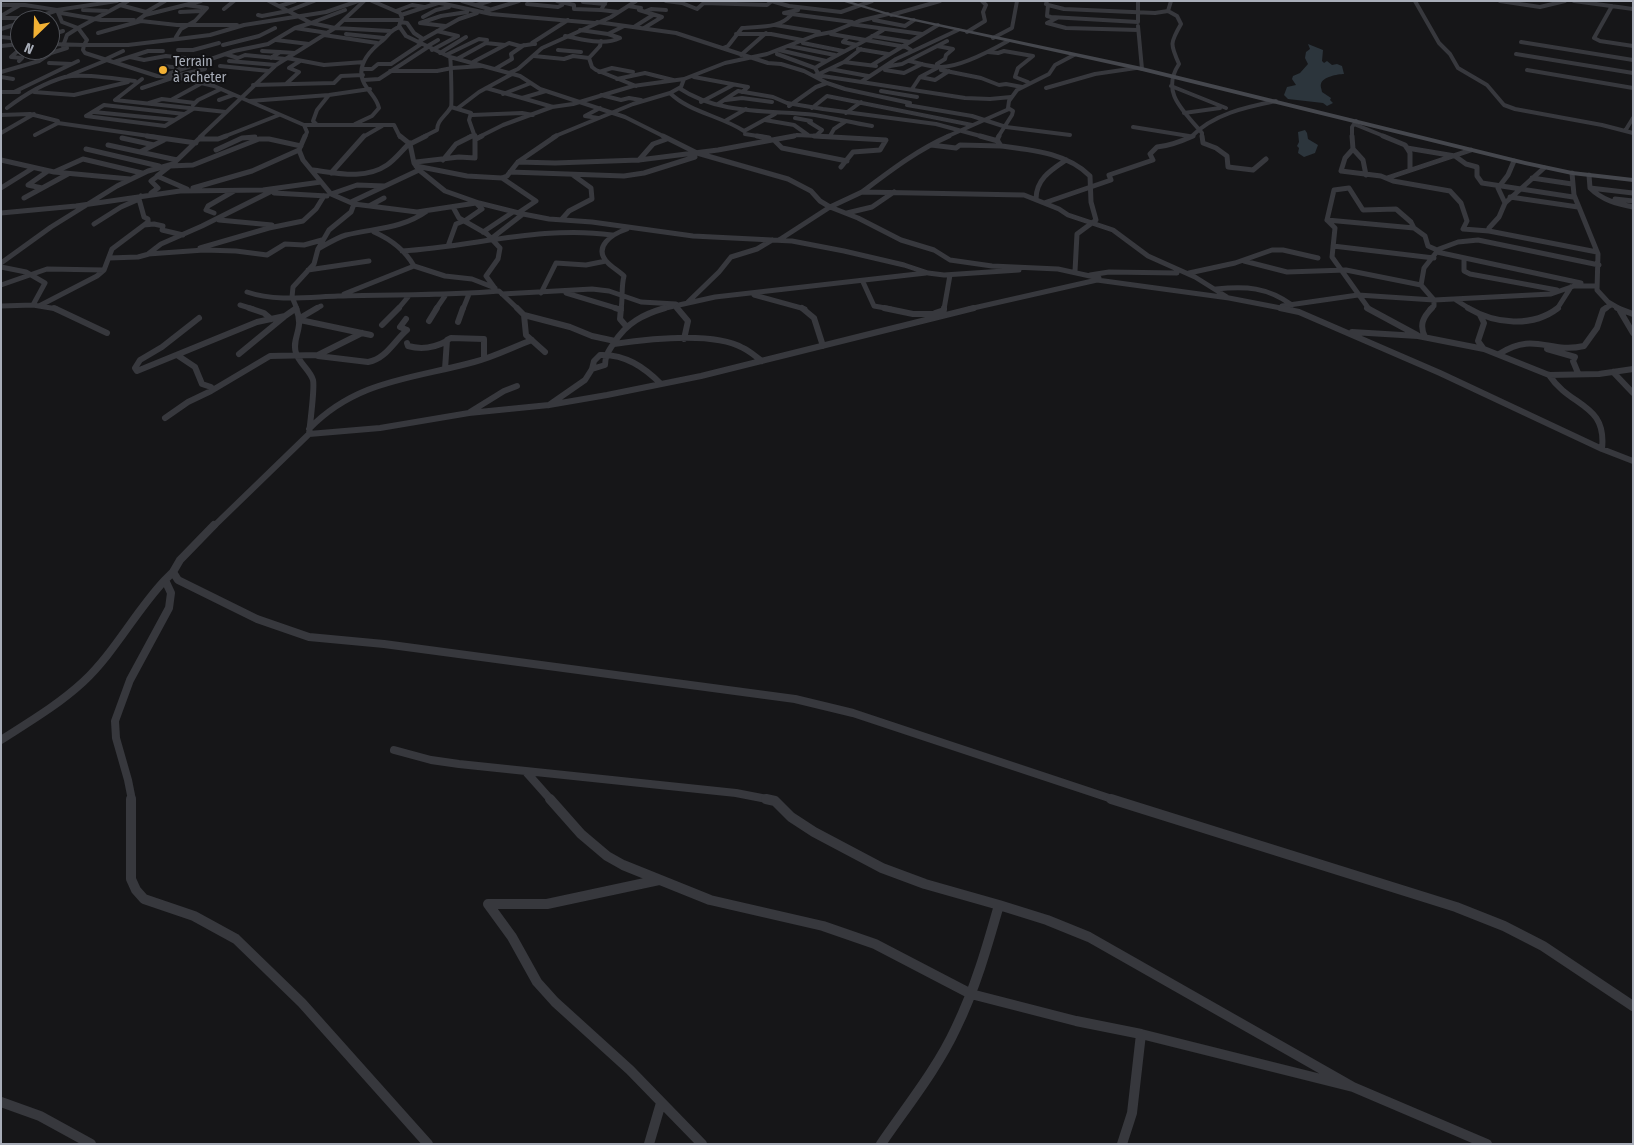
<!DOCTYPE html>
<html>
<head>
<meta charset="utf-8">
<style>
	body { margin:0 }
	#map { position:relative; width:1634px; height:1145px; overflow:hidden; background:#161618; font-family:"Fira Sans Condensed",sans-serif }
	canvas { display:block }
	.frame { position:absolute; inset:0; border:2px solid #a8adb8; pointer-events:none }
	.north { position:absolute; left:10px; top:10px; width:50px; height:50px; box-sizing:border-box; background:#111113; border:1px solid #4d4f55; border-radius:50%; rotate:204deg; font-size:14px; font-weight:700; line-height:20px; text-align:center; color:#a8adb8 }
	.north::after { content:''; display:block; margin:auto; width:18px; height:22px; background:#f2b134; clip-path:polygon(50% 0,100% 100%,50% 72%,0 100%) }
</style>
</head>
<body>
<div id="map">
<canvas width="1634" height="1145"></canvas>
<div class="frame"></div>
<div class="north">N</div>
</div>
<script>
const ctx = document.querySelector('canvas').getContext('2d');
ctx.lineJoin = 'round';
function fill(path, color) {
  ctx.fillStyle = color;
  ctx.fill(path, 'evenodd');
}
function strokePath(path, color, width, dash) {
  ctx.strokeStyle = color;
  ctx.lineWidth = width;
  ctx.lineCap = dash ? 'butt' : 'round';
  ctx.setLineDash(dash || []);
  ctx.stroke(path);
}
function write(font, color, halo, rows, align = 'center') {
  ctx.font = font + ' "Fira Sans Condensed",sans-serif';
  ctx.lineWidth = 4;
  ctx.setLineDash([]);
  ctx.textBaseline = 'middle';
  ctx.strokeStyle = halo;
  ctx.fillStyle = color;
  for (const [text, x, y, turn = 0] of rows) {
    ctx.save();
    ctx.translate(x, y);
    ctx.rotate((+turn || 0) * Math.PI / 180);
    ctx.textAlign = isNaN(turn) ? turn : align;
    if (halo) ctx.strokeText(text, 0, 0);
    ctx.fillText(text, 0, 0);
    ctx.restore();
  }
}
fill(new Path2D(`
	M1308,44L1323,50L1322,61L1324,63L1327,61L1332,65L1337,64L1342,66L1344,74C1338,74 1322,77 1321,84C1320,86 1322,90 1322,92L1331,98L1330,100L1333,103L1327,106L1323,103L1288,99L1284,95L1287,87L1296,85L1292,79L1293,76L1300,73L1308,64L1305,58L1306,52L1310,49Z
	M1305,130L1307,133L1308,139L1318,145L1315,153L1304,157L1298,153L1299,148L1297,146L1299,142L1298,132Z`), '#2c353c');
strokePath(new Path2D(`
	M269,1L311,23L295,28L328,33
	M372,1L400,13L402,18L399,26L406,36L450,57L520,76L540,89L625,117L665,137
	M431,1L491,14L595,23
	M462,1L489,9
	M557,1L574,5V9L601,10
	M606,1L601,10L619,12
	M666,1L682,3L697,9L706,1
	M771,1L789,6L841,12L872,1
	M1047,1L1046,4L1048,5L1064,9L1155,13L1168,11L1171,1
	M1415,1L1439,43L1450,54L1458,68L1487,85L1504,105L1515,109L1602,125L1633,133
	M1500,1L1540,7L1565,1
	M1574,1L1633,9
	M583,2L605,4
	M704,3L767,5L772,1
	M527,4L558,7L562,5
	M1,5H25L57,10
	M120,5L146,12L165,1
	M186,5L207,8L195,21L181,29L176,37L178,39L128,45H84L83,50L85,53L157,76L175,77L214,86L304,125L307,132L305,137
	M476,5L490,1
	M1048,5L1047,16L1051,17L1138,22V1
	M280,6L295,1
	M628,6L641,8L639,10L662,17L644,28
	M1612,6L1594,38L1600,41L1633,46
	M224,9L234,1
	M83,10L107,11
	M798,10L784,13L852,22
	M396,11L412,5L424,7
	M486,11L519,1
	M646,11L651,9L666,10
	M1168,11L1177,16L1181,24C1170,43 1170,44 1179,64C1160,93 1184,111 1202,133V137
	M180,12L201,11
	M61,13L101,20H134
	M258,15L262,16L288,11L314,1
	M401,15L438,3
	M891,15L940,1
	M1,16L20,5
	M423,17L436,10L449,7
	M1,18H33
	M1057,18L1047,23L1066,28L1138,30
	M28,20L55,11
	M344,20H401
	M874,20L905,26L914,20
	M141,21L177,25H237
	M400,22L407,23L414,33L423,39
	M597,22L676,33L768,63L781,64L804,71L827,83L845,89L910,103
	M311,23L335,28L390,31
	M311,23L345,10
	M420,23L441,16L467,12
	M420,23L445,26
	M850,24L922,34
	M775,25L819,32
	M1138,26L1142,69
	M634,27L653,15
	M78,28L62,22L57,10L117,1
	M1,29L20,23
	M580,30L608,34
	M437,31L458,36
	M967,32L985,21L983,12L986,5L982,1
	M98,33L141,21L138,20L145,15L201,1
	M346,34L384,38
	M736,34H771L802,40
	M831,34L906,47L911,50
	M50,35L63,31
	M324,35L377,43
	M565,36C582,39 603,46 620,38L608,34L624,26
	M872,36L910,42
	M1,37L20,39
	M848,37L843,42L857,45
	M993,38L1012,28L1017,1
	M178,39L210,35L244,25L326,12L358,1
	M276,40L309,44
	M418,42L459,19L477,13
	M1521,42L1633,60
	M803,43L843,51
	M50,44L84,45L87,40L78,28L128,1
	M535,44L532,43L568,20
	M223,45L259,36L275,28
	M1,46L20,44
	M63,46L67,35L78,28
	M789,46L835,55
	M426,47L438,40
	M723,48L728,46L742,28C759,26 779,29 791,15
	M858,49L888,54
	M178,50H193L219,43
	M432,50L458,36
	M558,50L581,52
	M779,50L826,61
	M262,51L280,52
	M988,52L998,53L1004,51L1033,56L1018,68L1015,77L1028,82
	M440,53L466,37
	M225,54L238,58L245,55L286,59
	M777,54L815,68
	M1516,54L1633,73
	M446,55L479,39L487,40L486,43
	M741,55L766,33
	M534,56L564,59L573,56L589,58
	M130,57L144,60L166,56L204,60
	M271,58L280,52L295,53
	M287,58L324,65L364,62
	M589,58L592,67L596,70L636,86
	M589,58L600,46L601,41
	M106,59L123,51
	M457,59L486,43L505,45
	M19,61L22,58L11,57L20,49
	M229,61L276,65
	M909,61C919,63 930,67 941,67C959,67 992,50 1008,41
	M114,62L148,51H163
	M473,62L509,43L520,46L533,44
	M844,62L876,66
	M49,63L72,64
	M872,65L938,25
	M162,66L182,68
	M220,66L269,71
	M884,67L902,64L947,41
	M452,68L482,66
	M363,69H372L378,64H391L421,44
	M495,69L512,59L511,54L524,45
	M830,69L868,76
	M885,70L904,73L922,64
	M941,70L981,78L999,85L1006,84L1022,87
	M1527,70L1633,88
	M390,71H437L452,68
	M1,72L39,61L51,53L67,48
	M599,72L612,68L633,72
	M509,73L518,69L542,48L611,17L636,1
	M819,74L844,62L861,49
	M165,75L234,51L268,44L295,28
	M816,75L965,98L990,99L1011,97
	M819,75L815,68C837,54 861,44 883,30
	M68,76L107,60
	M175,76L205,69
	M1,77L13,79
	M694,77L748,87L742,92
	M920,77L935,80L949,71
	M142,79L115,100L226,112
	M617,79L645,73L673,80
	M364,80L379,79L428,47
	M861,82L896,59L958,30
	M287,83L299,72L289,68L300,61
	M253,85L334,83L341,76L363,75
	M1171,86L1226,108
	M142,88L175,77
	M486,88L522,98L546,91
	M679,88C719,115 769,110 815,115C834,118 853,123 872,126
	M1046,88L1095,74L1136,68
	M912,89L920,77L939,67L937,64L945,59L946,55L953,49L937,46
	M881,91L917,97
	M1,92H19
	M14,92L78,61
	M34,92L74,95L128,82
	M670,93C689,112 721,116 744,131
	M503,94L531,83
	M601,95L621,100L629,98L641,100
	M522,98L553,107
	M171,100L202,83
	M219,100L233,95
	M726,100L742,98L772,102
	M250,101L329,95L370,89
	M701,102L733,85
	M149,103L162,99L195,103
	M718,104L738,91L773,97L787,103L823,109L936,124L984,137
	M193,105L198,100L221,89
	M907,105L972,116L1006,127L1070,135
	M789,106L816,87L827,83
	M451,107L471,113L469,120L475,137
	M7,108C24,95 44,83 65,77C83,73 116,79 135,81
	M458,108L479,92L512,74
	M812,108L827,96L972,125
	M94,112L175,120
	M846,113L861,102
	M1184,113L1220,108
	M1,115L30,114L58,121V123L35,135
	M472,115L522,113L533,115
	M86,116L165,126L193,109
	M86,116L104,105L184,114
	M598,118L585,116L600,108
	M795,118L811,121
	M765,120L794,125L808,135
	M725,121L746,109
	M809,122L822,130L817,135
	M58,123L156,137
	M355,124L372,116L379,108C377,99 372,95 367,88C353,69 368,52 382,41C389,36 390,29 400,27
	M1354,124L1386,137
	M304,125H394L400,137
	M317,125L313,121L317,110L329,95
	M1133,127L1189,136
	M744,131L775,114
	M1625,131L1633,118
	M1,133L34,114
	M745,134L764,137
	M830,136L834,129L846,121
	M200,137L276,65L335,28L364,1
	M223,137L279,115
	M253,137H255
	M363,137L382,126
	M423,137L437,130C437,120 446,116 451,107C452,104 451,60 450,57
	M469,137L475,135
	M479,137L503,125L552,107L573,104L633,86L684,79
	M553,137L633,104L670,93L681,87L684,79L725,63L767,54L816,35L832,32L859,21L888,14
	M790,137L797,135L836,137
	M946,137L1009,109
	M998,137L1012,115L1013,111L1008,108L1009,101L1017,90L1049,74L1055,65L1074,55
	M1191,137C1213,114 1246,107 1276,101
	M1352,137V127L1356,121`), '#37383d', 4);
strokePath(new Path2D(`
	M147,136L196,143
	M400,136L410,144
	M426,136L410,144L414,163L419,170L445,191L479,203L523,214L549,219L592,222L693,236L792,241L844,251L904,265L928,273L944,275L1019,270
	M663,136L697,153L788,179L811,191L820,201L830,207L858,218L901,240L934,250L950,260L992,266L1058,269L1099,278
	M757,136L769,138
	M814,136L886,140L880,150L853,152L841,167
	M980,136L998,141
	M999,136L997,140L1001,146C1032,150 1067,153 1090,176L1091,202L1096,220L1077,234L1075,271
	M1202,136L1203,143L1216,148L1227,156L1228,167L1253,170L1266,159
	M1352,136L1353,149L1345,158L1341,171L1381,176L1393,181L1450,191L1461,203L1467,221L1463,229L1489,231
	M1383,136L1405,145L1407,148
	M122,138L154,145
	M200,139H218L226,136
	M476,139L482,136
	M775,141L782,148L847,161
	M108,145L140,152L164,140
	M931,145L956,148L960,145L1001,146
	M86,149L159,166
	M1353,149L1363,160L1366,175
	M216,150L242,138L255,137
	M140,152L177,160
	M1,160L54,172L130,179
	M443,160L456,144L472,136
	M639,160L653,144L667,139
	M416,162L459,157L475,158V136
	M518,162L555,163L639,160L718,150L794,136
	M172,165L170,166L193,165L259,139H269L301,146
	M170,166L157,176L187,189
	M416,166L467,176L502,178L507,176L518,162L556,136
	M1544,168L1505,203L1499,217L1489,228V231L1597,252
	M1410,169V153L1407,148L1455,156L1466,164L1477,167V176L1482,183L1573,197
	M313,170C337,173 365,180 387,165C396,159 402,150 410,143
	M54,172L83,159L142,173
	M510,172L624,176L644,173L695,157
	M331,173L364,136
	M1572,173L1574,195L1598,254L1597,290L1608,302L1620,309
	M1589,175L1590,188C1602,200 1617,204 1633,207
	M502,178L536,201L518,213
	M1387,178L1471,150
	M1532,178L1572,184
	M1,188L33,168
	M42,188L28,185L48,171
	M193,188L252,171L299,150
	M1590,188L1633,193
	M276,189L202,226L161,244L148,254L204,250L236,251L267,255L285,244L304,245L322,240
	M862,192C890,171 917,150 949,136
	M151,193L158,188L151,181L158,176
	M274,193L327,196
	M331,194L357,185L385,186
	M1510,197L1578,207
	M24,198L68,174
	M1036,199C1036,179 1051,170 1066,160
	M1615,199L1633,201
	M351,202L419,170
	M1044,203L1111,180L1109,175L1153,160L1150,154L1157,147C1170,146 1182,141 1193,136
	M1505,203L1498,188L1508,175L1514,161
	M354,204L417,212L476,203
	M369,206L384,198
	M453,207L459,218L487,234L500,248L498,259L486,276L494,287
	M1,213L76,206L180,191L263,190L321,182
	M214,213L206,210L208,206L234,191
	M847,213L872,207L894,192
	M562,219L569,211L592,199L591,188L573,175
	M219,220L272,225
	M1327,220L1335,228L1332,257L1369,309
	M1327,220L1334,190L1349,188L1363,210L1396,209L1411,222L1414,228
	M1327,220L1414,228L1425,236L1428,246L1437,250
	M94,224L121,207L137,200
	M144,225L154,224L163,226L162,230L183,235
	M374,232C390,239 405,250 414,266L445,276L472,279L495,288
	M483,232L513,212
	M492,238L523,214
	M779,240L830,207L862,192L1024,195L1059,209L1068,215L1113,230L1148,256L1195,277L1227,297
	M448,246L456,224L466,220L482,209L476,203
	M1333,246L1434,258
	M200,248L269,228L303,221L316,209L324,196
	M318,249C327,244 336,238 346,235C375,228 402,229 427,211
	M402,251C472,247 542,225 612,235
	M1437,252L1581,283
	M109,258L138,257L149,254
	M1464,258V271L1470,274L1557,290
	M1244,261L1287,272L1346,270L1421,285
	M1,263L51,227L117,186L148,171L173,164L202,136
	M1,267L26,272L45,283L33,305
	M308,270L369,261
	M1189,273L1235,263L1272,250H1283L1318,258
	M1090,275L1109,272L1177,273
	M863,282L874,306L891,309
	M1,285L47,269L104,270
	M1216,289C1246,286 1267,287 1292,305
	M247,292C276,302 309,297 338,296C392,294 445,296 499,291L518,309
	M541,293L556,263L586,265L606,261
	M566,293L619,309
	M344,294L414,266
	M502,294L592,289L609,291L641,302L676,304
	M754,295L805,309
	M1434,300L1421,285L1424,268L1439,249L1458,242L1478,240L1599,265
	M1456,300L1470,309
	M688,302L719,272L731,257L757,249L772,240
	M240,305L253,309
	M1,306L33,305L57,309
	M39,306L97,276L104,270L112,249L148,222V219L144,217L139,199L141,196
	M675,306L678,309
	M1282,306L1358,295L1434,300
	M297,309L292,297L293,287L314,264L318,249L329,230L351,212L354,204L331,194L303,160L299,150L305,136
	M315,309L321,306
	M398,309L408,297
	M436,309L445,296
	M463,309L469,294
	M621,309C623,298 621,287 624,276C619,271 613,268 608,263C592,247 612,234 627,229
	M661,309L715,297L926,273
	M944,309L950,275
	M969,309L1097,280L1229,298L1286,309
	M1430,309L1434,306V300L1551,294L1574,286H1597
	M1557,309L1571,287
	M1604,309L1611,305`), '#37383d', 5);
strokePath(new Path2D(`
	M54,308L107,333
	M249,308L264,313L271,319
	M296,308C305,330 291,337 296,353C299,363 310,370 313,380C315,388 310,423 309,434
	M517,308L524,315L526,335L545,352
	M615,308L621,310
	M621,308L620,319L626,326
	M677,308L688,321L684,339
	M802,308L814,318L823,346
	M884,308L913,314H933
	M1280,308L1299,312L1440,373L1602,449L1633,461
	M1367,308L1417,335
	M1468,308C1495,324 1532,328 1558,308
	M1617,308L1633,314
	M1620,311L1633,333
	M935,313L944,310V308
	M524,315L570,327L592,336L615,341
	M1480,315L1484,323L1478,341L1483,348
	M199,318L162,347L140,360L135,368L137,371L257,322L285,316L295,309
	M300,318L317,308
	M300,320L371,335
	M429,321L437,308
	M458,322L463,308
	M382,325L399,308
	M1352,332L1418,336L1484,349L1549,375L1599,374L1633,369
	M1425,337C1419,325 1423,317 1432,308
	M407,343L408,346C422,350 434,348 447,341
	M614,344C648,339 713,331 743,348C750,351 756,357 762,361
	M1547,349L1575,357L1573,361L1578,373
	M239,354L284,317
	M1499,354C1535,331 1548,354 1584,346L1597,328L1603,310L1606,308
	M318,356L368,362C386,359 394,341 407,330L400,327L406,319
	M445,369L447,340L451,338L484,339V359
	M592,369L594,361L600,355C625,354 644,367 661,384
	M1613,372L1633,393
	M1549,375C1571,408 1607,403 1602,449
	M211,391L270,356L318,355L362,333
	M549,405L585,380L592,369L605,365C605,356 609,350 614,343C626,323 644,314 665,308
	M470,412L504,391L517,386
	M165,418L188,402L211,391V387L202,384L195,367L177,355
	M309,429C356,380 412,379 474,362C494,357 513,347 532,340
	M213,527L309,434L380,428L469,413L549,405L607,395L701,376L974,308`), '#37383d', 6);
strokePath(new Path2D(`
	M214,525L180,560L173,572L178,580L257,619L309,637L384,644L795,699L853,713L1115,800
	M1,740C29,722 58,705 83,682C115,652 135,612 165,580
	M394,750L431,760L459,764L736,793L772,800
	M527,773L551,800
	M132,800L128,780L116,738L115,721L130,680L169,608L171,593L165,580L173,572`), '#37383d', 8);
strokePath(new Path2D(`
	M131,799V879L136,890L144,899L194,916L236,939L302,1003L428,1144
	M550,799L581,834L607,856L623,865L710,900L823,926L875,944L971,994L1076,1021L1141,1034
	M766,799L775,801L791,817L814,832L882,868L925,884L999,905
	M1111,799L1456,907L1504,926L1543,946L1633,1006
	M488,904L512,937L537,982L555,1002L630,1070L702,1144
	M488,904H547L659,880
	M1353,1087L1487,1144
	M1,1102L40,1116L91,1144
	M649,1144L661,1103
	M881,1144C907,1106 937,1069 956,1028C975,989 987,947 999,905L1047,920L1089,937L1353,1087L1141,1034L1132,1113L1122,1144`), '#37383d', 10);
fill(new Path2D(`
	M841,1H849L892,14L1142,67L1525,161L1572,171L1633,178V182L1572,175L1525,165L1142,71L891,16Z`), '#45474d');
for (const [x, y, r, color] of [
	[163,70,5,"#f2b134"]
]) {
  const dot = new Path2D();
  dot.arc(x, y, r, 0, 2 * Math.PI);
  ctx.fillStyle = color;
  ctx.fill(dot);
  strokePath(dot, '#111113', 2);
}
write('14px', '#a8adb8', '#111113', [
	["Terrain",173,62],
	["à acheter",173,78]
], 'left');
</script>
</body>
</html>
